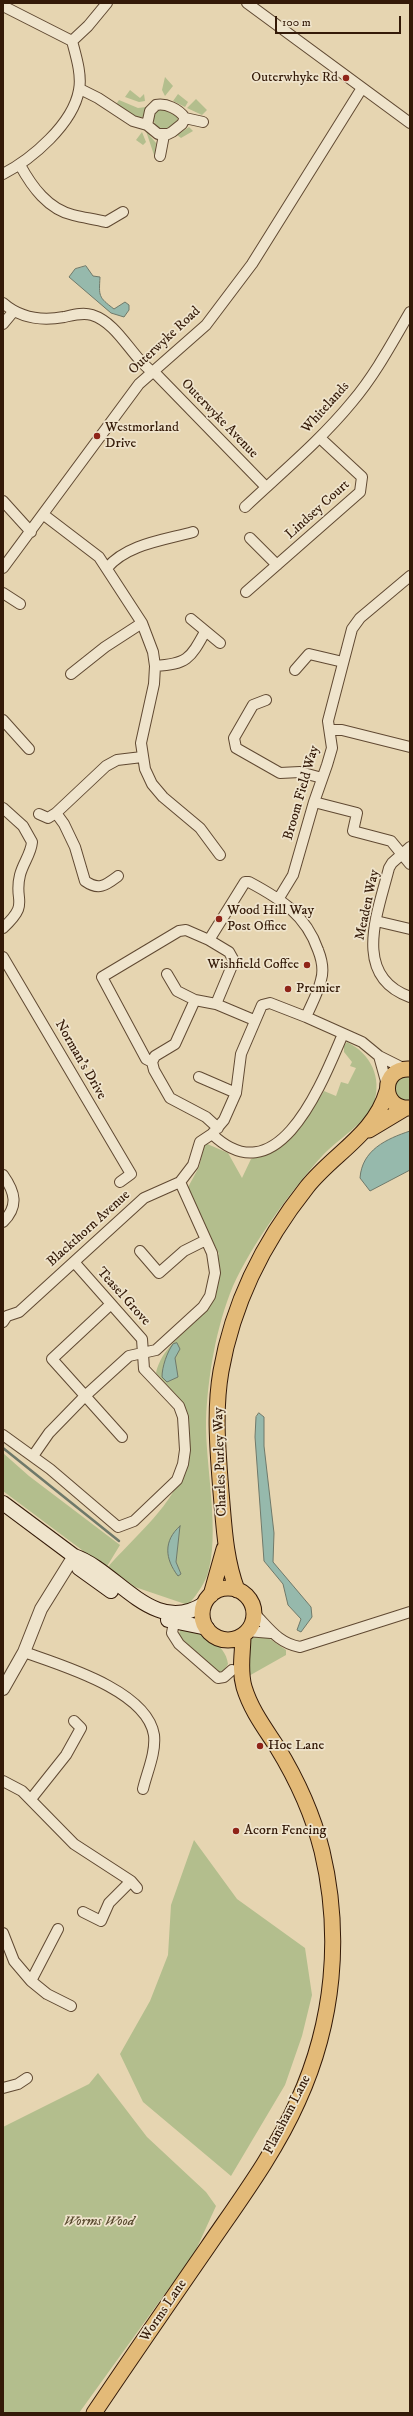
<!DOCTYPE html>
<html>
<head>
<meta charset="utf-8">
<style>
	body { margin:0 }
	#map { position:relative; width:413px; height:2416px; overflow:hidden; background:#e6d5b1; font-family:"IM FELL DW Pica",serif }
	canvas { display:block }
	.frame { position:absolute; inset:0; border:4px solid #341a08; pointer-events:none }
	.scale { position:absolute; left:275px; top:16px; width:126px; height:18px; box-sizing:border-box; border:2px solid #341a08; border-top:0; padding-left:5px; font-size:12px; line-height:14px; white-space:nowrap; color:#341a08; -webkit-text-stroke:3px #efe4cc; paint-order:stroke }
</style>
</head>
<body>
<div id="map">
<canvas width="413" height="2416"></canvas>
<div class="frame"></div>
<div class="scale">100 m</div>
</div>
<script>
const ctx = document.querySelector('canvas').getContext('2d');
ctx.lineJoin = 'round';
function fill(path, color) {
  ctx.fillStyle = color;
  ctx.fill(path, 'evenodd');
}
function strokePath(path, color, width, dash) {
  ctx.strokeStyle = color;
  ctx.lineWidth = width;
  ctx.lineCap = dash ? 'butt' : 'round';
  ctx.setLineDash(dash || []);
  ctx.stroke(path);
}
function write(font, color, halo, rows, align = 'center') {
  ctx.font = font + ' "IM FELL DW Pica",serif';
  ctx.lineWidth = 3.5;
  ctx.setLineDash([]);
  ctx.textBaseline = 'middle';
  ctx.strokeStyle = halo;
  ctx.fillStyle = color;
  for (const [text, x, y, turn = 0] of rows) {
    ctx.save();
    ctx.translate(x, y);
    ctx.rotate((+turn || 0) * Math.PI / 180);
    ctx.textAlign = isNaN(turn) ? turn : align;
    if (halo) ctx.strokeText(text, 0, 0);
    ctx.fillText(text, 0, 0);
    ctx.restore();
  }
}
fill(new Path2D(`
	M165,77L173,86L165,96L162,90Z
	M130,90L140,98L144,94L145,101L139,102L125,97Z
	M178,94L188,102L185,107L173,101Z
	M196,99L207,110L202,115L187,108Z
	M119,100L138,108L146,107V115L139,119L115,106Z
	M160,108L178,116L177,124L168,129L159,130C154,125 153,120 154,113Z
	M189,127L193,131L181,138L177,135Z
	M146,131L156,143L155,158Z
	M142,132L146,142L143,145L136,140Z
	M347,1042C371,1054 382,1077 374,1103C368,1121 337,1140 323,1155C292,1189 252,1244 233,1286C216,1327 208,1376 206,1420C205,1465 221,1535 207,1576C203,1586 195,1597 188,1605L135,1587L108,1567C143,1527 193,1491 189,1432C189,1427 190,1419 188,1414C182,1399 166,1385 156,1373C167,1326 233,1319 216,1257L219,1254L187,1189L199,1167L205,1143L228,1153L242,1178L251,1159L273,1149L300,1128L324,1091L336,1096L341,1082L348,1084L356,1068L350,1066L352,1062L344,1052V1046ZM179,1527L176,1562L181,1574L173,1569L168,1551Z
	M410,1075V1103L396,1099L393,1086L398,1078Z
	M3,1453L29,1476L120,1545L106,1568L3,1491Z
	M181,1629C199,1631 226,1643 228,1664L223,1672L218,1673L178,1635Z
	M258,1634L264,1635L286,1650V1655L247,1677L250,1640Z
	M194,1840L237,1899L305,1948L312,1995L302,2036L285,2085L231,2176L143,2102L120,2054L150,2001L168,1955L171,1905Z
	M98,2073L147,2137L206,2192L216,2206L195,2252L79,2413H3V2127L89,2084Z`), '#b3be8d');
const water = new Path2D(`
	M86,266L93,276L100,277C99,296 98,297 114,309L125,302L129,305V310L124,317L111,313L69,277L75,269Z
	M410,1131V1170L370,1191L360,1178C362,1150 386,1139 410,1131Z
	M177,1343L180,1349L175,1358L178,1377L167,1382L162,1377C162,1367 167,1352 173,1344Z
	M259,1413L264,1417V1446L274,1533L273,1562L311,1607L312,1617L301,1632L297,1630L301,1619L288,1605L283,1584L264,1561L255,1437L256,1417Z
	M180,1526L176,1562L181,1574L178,1576C165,1559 163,1541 180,1526Z`);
fill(water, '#96b9ac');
strokePath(water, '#6f796a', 1);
strokePath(new Path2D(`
	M3,1448L119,1541`), '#6f796a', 2.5);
const minor = new Path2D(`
	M247,3L410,123
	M3,6L72,41
	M72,41L88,26L107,3
	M80,89L98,98L133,121L147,125L158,134H168L172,132L182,124L185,118L203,122
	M147,125L150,111L156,105C166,103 179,109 185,118
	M160,156L164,135
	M20,165C32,187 48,209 73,215C84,218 95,219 106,222L123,212
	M3,174C32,159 73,124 79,90C82,75 76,56 72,41
	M3,303C20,318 42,321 64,317C73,315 83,312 92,315C120,324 132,360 157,375L266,487
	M3,324L13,312
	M3,501L31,532
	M245,507C281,473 320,441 352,402C375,375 392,343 410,312
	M44,515L99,557L142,623L153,652L155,666L154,684L141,743L145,769L152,784L163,797L200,828L220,855
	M250,538L277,565
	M3,568L139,384L206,325L252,264L362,88
	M107,568C127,544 165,540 193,532
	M246,592L360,492L362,477L320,438
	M3,593L20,604
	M191,619L220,643
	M155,666C187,664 190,659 205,632
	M295,670L309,654L343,662
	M71,674L105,647L142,623
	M266,700L253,705L234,738L236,748L280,773L300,772L322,778
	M3,720L29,749
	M331,730H342L410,747
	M314,802L357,813L353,831L391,841L410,864
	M3,808L23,826L32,842C31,854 23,863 20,875C13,902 31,902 3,928
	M56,813L64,824L75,847L85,881C99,891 106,885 118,876
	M39,814L48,818L56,813L106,766L117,760L142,757
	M410,847L392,863L389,868C378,912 351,976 410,997
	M279,898L293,875L314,802L327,765L332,748L328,721L352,629L360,618L410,576
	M376,921L410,929
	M209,940L229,952L234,961L216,1004L254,1020
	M3,957L131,1174L120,1182
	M167,974L177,991L195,1000
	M216,1004L195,1000L175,1044L155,1056L152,1062L154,1070L170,1098L206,1117L218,1128
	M379,1056L387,1085
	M152,1062L146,1059L102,977L179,931L186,930L209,940L245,882H249C281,899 306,915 318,950C322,960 324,970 321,980C318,993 311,1005 306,1017
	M199,1077L236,1093
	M212,1134C279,1198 323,1080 343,1034
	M3,1175C15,1192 19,1206 3,1222
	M140,1251L159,1273L184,1251L206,1240
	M111,1304L52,1359L122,1437
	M3,1322L7,1316L19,1312L144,1198L180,1182L193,1165L200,1142L212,1134L224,1120L236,1093L241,1054L262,1005L270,1003L306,1017L362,1042L379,1056L405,1069
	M3,1435L50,1469L118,1527L134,1521L177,1480L183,1464L185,1450L183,1417L179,1406L144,1369L142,1339L74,1262
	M33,1456L49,1433L85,1396L129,1356L156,1350L203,1307L210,1296L215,1273L212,1253L180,1182
	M254,1613C269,1628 278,1643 300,1647L410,1612
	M174,1622L172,1633L179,1644L218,1678L224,1677L232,1670
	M247,1631L271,1633
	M24,1652C60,1665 147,1690 154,1735C156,1753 147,1772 143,1789
	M3,1781L22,1791L74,1844L131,1881L137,1888
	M31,1799L66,1755L81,1728L74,1721
	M83,1912L101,1921L109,1903L131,1881
	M3,1933L14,1961L31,1981L58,1929
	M31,1981L47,1994L71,2006
	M3,2088L18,2084L27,2078`);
const tertiary = new Path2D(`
	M3,1689L24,1652L41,1609L74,1556`);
const secondary = new Path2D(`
	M3,1503L74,1556C118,1571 153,1637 204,1604
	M74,1556L79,1568L111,1591
	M168,1620L207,1628`);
const primary = new Path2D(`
	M410,1069C380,1067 380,1110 410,1108
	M369,1130L404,1109
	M202 1614a26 26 0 1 1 52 0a26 26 0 1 1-52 0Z
	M237,1590C225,1558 224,1525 221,1492C218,1452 214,1411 221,1371C233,1303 264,1241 307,1187C333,1154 375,1134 387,1091
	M211,1595L224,1549
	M94,2413C131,2358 169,2303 207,2248C239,2201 275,2153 298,2101C334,2022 342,1935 322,1851C313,1815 296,1778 277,1747C264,1727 251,1710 244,1687C239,1669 243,1653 243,1635`);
strokePath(minor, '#604932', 12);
strokePath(tertiary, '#604932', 14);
strokePath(secondary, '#341a08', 16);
strokePath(primary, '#341a08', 17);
strokePath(minor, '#efe4cc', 10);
strokePath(tertiary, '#efe4cc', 12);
strokePath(secondary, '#efe4cc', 14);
strokePath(primary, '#e3ba78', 15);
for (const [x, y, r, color] of [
	[346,78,4,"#8f2418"],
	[97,436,4,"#8f2418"],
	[219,919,4,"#8f2418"],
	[307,965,4,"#8f2418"],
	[288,989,4,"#8f2418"],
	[260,1746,4,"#8f2418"],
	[236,1831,4,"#8f2418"]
]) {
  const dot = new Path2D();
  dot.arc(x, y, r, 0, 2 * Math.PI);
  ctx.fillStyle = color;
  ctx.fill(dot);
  strokePath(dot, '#efe4cc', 1.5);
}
write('14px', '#341a08', '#efe4cc', [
	["Outerwhyke Rd",338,78,"right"],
	["Westmorland",105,428],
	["Drive",105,444],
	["Wood Hill Way",227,911],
	["Post Office",227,927],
	["Wishfield Coffee",299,965,"right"],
	["Premier",296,989],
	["Hoe Lane",268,1746],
	["Acorn Fencing",244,1831]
], 'left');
write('14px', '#341a08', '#efe4cc', [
	["Outerwyke Road",165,341,-43],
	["Whitelands",326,408,-48],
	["Outerwyke Avenue",219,419,46],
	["Lindsey Court",318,510,-42],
	["Broom Field Way",302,793,-74],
	["Meaden Way",368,905,-78],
	["Norman's Drive",80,1060,60],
	["Blackthorn Avenue",89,1229,-42],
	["Teasel Grove",123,1297,48],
	["Charles Purley Way",221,1462,-92],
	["Flansham Lane",288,2115,-63],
	["Worms Lane",164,2311,-56]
]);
write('italic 14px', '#5a4b30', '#efe4cc', [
	["Worms Wood",99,2222]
]);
</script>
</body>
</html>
